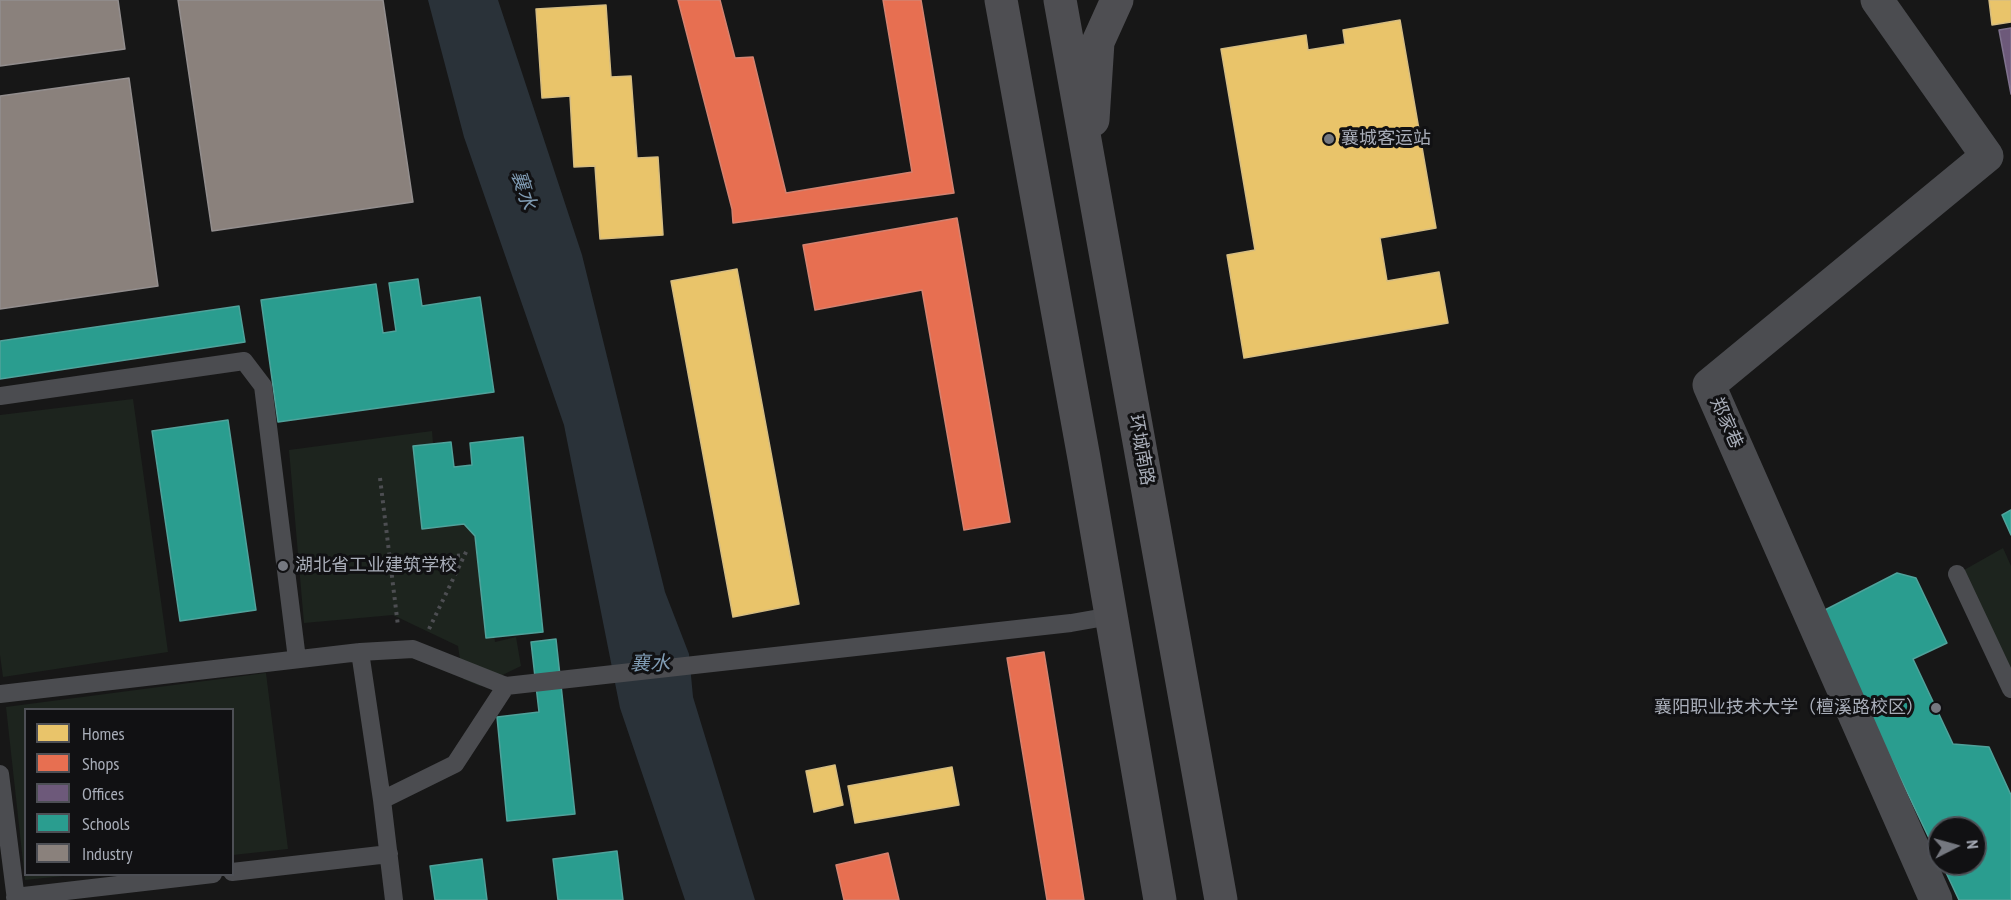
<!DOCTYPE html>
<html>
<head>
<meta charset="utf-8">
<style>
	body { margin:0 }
	#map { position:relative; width:2011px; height:900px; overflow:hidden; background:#171717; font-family:"PT Sans Narrow",sans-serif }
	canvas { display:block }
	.legend { position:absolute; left:24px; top:708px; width:210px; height:168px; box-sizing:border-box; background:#111113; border:2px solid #4d4f55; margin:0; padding:8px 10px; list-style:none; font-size:18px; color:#a8adb8 }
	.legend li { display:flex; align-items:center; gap:12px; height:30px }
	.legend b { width:30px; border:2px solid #4d4f55 }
	.north { position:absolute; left:1927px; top:816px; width:60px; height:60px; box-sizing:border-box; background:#111113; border:2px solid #4d4f55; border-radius:50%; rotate:84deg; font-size:16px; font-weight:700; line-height:24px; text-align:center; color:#a8adb8 }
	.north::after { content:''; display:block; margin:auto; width:21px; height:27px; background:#757880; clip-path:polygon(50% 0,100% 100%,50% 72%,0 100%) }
</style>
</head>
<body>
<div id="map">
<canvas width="2011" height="900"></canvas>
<ul class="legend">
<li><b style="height:16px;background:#e9c46a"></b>Homes</li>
<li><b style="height:16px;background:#e76f51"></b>Shops</li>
<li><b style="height:16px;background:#6d597a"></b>Offices</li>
<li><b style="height:16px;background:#2a9d8f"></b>Schools</li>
<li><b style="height:16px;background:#8a817c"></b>Industry</li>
</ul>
<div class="north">N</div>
</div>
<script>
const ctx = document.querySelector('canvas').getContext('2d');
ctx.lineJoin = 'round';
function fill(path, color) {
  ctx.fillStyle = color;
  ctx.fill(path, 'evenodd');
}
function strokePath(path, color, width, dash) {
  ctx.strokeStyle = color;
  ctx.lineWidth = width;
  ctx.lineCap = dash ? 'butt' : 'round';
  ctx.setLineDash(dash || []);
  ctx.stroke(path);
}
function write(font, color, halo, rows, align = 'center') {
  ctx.font = font + ' "PT Sans Narrow","Noto Sans SC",sans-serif';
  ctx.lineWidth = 6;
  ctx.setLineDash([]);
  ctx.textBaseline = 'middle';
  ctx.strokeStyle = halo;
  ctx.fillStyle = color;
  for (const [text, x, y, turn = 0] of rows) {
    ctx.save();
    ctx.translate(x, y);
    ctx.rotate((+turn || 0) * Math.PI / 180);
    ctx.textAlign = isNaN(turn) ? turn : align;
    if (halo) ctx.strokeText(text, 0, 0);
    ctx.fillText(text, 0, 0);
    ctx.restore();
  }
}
fill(new Path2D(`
	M133,399L168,652L3,677L0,655V415Z
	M432,431L439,518L464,515L483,532L495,642L516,637L521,666L480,686L463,679L458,646L393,615L304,623L289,450Z
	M2003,548L2011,566V689L1957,574Z
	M266,673L288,849L233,855L232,710H26V874L73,875L25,880L6,707Z`), '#1d241e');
fill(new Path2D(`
	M428,0H498L582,255L665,592L689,654L693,697L755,900H685L620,708L564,425L464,137Z`), '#2a3239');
const homes = new Path2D(`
	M1989,0H2011V22L1992,25Z
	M606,5L611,77L631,76L637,158L658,157L663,235L600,239L595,166L574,167L570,96L542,98L536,9Z
	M1400,20L1436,228L1380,238L1387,281L1439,272L1448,323L1244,358L1227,255L1255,250L1221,49L1306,35L1308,50L1345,44L1343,30Z
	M737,269L799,604L733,617L671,281Z
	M835,765L843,805L814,812L806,771Z
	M952,767L959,805L855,823L848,786Z`);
fill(homes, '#e9c46a');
strokePath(homes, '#d6bd81', 1.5);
const shops = new Path2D(`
	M678,0H720L735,58L753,57L786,193L912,172L883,0H921L954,193L733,223L732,209Z
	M957,218L1010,522L964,530L922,290L815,310L803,245Z
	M1044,652L1084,900H1047L1007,658Z
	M888,853L899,900H844L836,865Z`);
fill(shops, '#e76f51');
strokePath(shops, '#d48270', 1.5);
const offices = new Path2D(`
	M2011,28V94L1999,30Z`);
fill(offices, '#6d597a');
strokePath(offices, '#7f728d', 1.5);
const schools = new Path2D(`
	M418,279L422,306L480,297L494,392L278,422L261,300L376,284L383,333L396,331L389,283Z
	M239,306L245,342L0,379V341Z
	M228,420L256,610L180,621L152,431Z
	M523,437L543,632L486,638L475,536L464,524L422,529L413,446L451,442L454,467L472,465L470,443Z
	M2011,510V535L2002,515Z
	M1897,573L1916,578L1947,643L1913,659L1953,744L1989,747L2011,795V900H1959L1942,864H1975V828H1939V859L1821,612Z
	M556,639L575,814L507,821L497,717L539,712L531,642Z
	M617,851L623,900H558L553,859Z
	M482,859L487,900H435L430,866Z`);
fill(schools, '#2a9d8f');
strokePath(schools, '#50a29b', 1.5);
const industry = new Path2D(`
	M0,0H118L125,49L0,66Z
	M178,0H383L413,202L212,231Z
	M129,78L158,286L0,309V96Z`);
fill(industry, '#8a817c');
strokePath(industry, '#938e8e', 1.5);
strokePath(new Path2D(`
	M380,478L398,626
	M390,564L464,555
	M429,629L468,548`), '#4d4e52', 4, [3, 4.5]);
strokePath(new Path2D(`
	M0,396L244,361L263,386L297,659
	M1957,574L2011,689
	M506,686L455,764L382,800L360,652L413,649L506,686L1071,623L1111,616
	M0,694L360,652
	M0,774L16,900
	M382,800L394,900
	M232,872L389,854
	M15,897L213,874`), '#4b4c50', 18);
strokePath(new Path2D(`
	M1877,0L1987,156L1709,385L1936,900`), '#4b4c50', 33);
strokePath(new Path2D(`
	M1001,0L1084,458L1160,900
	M1060,0L1221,900
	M1093,120L1098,42L1117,0`), '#4e4e52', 33);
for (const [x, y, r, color] of [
	[1329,139,6,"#757880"],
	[283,566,6,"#757880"],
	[1936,708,6,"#757880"]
]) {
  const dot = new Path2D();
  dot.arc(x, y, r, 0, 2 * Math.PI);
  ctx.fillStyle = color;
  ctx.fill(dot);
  strokePath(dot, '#111113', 2);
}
write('18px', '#a8adb8', '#111113', [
	["襄城客运站",1341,139],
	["湖北省工业建筑学校",295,566],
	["襄阳职业技术大学（檀溪路校区）",1924,708,"right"]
], 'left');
write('18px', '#a8adb8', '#111113', [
	["郑家巷",1726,423,66],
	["环城南路",1141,450,80]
]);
write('italic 20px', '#7f9bb3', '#111113', [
	["襄水",523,190,72],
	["襄水",650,664]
]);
</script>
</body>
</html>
